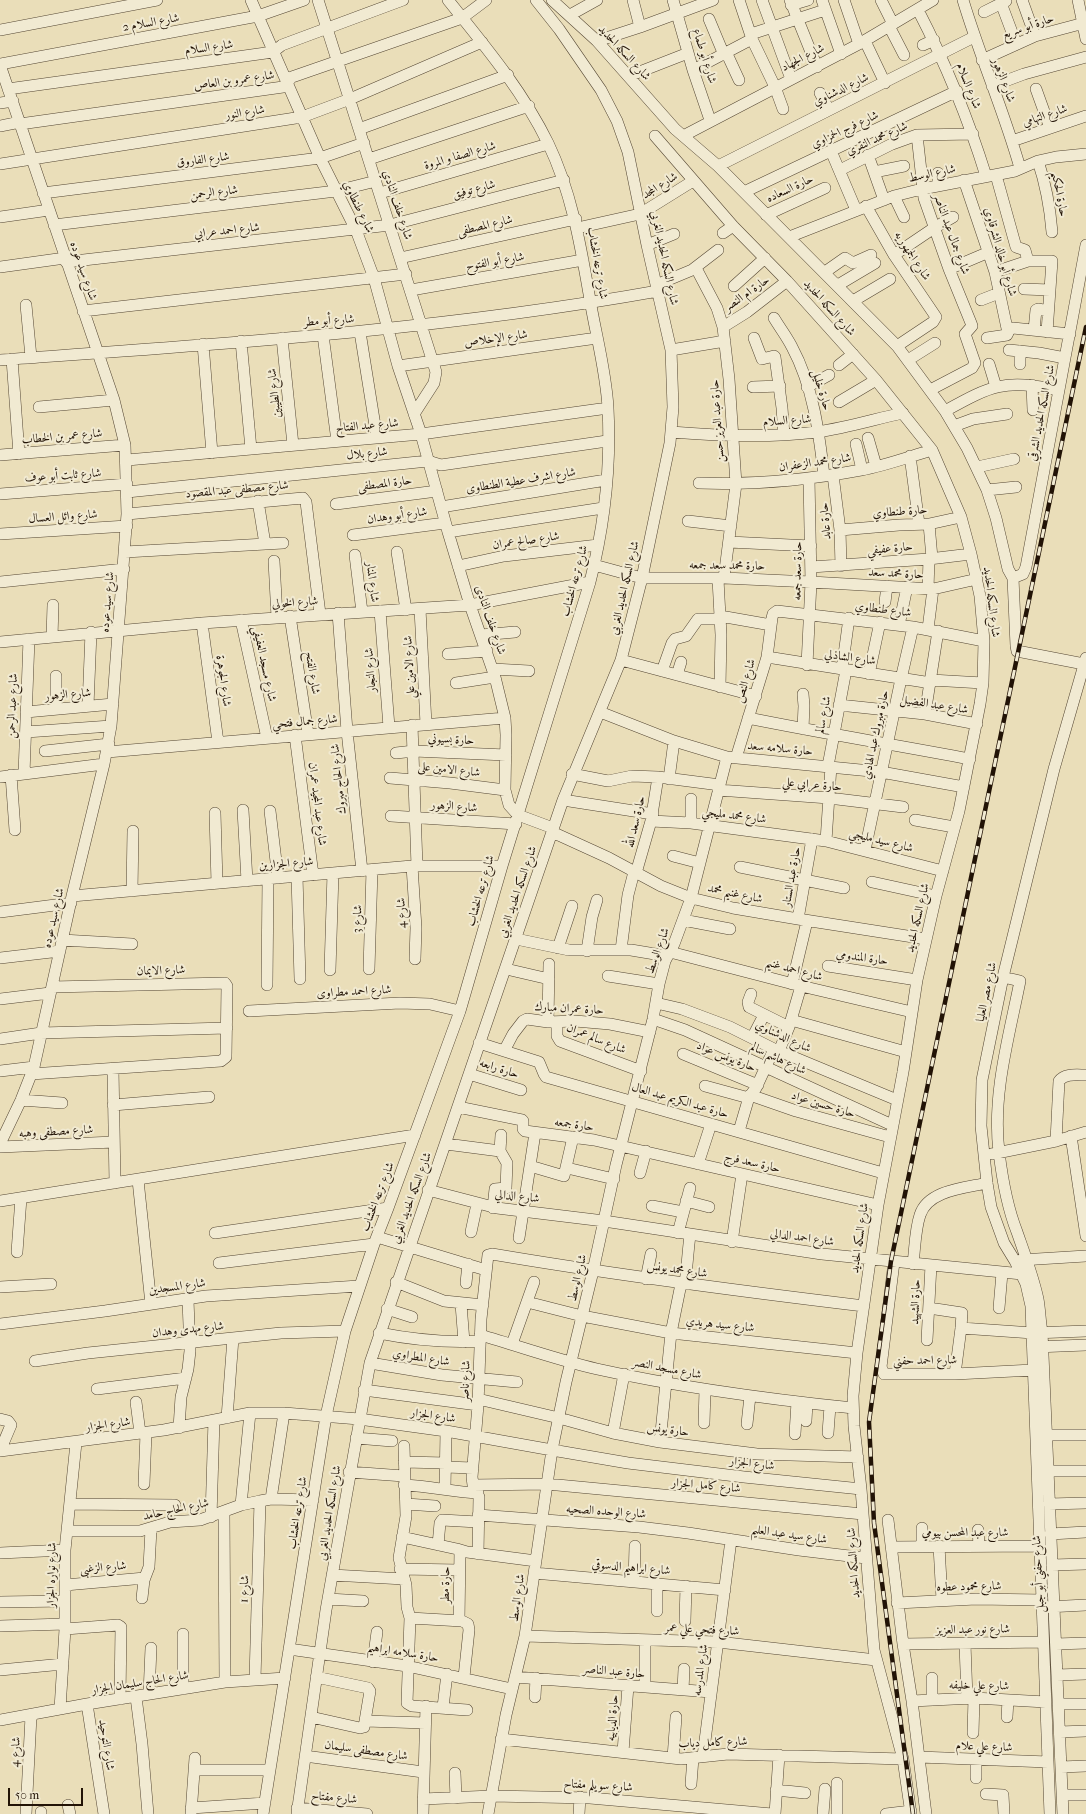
<!DOCTYPE html>
<html>
<head>
<meta charset="utf-8">
<style>
	body { margin:0 }
	#map { position:relative; width:1086px; height:1814px; overflow:hidden; background:#eadeb9; font-family:"IM FELL French Canon",serif }
	canvas { display:block }
	.scale { position:absolute; left:8px; top:1788px; width:75px; height:18px; box-sizing:border-box; border:2px solid #221306; border-top:0; padding-left:5px; font-size:12px; line-height:14px; white-space:nowrap; color:#221306; -webkit-text-stroke:3px #f1ead2; paint-order:stroke }
</style>
</head>
<body>
<div id="map">
<canvas width="1086" height="1814"></canvas>
<div class="scale">50 m</div>
</div>
<script>
const ctx = document.querySelector('canvas').getContext('2d');
ctx.lineJoin = 'round';
function strokePath(path, color, width, dash) {
  ctx.strokeStyle = color;
  ctx.lineWidth = width;
  ctx.lineCap = dash ? 'butt' : 'round';
  ctx.setLineDash(dash || []);
  ctx.stroke(path);
}
function write(font, color, halo, rows, align = 'center') {
  ctx.font = font + ' "IM FELL French Canon",Amiri,serif';
  ctx.lineWidth = 4;
  ctx.setLineDash([]);
  ctx.textBaseline = 'middle';
  ctx.strokeStyle = halo;
  ctx.fillStyle = color;
  for (const [text, x, y, turn = 0] of rows) {
    ctx.save();
    ctx.translate(x, y);
    ctx.rotate((+turn || 0) * Math.PI / 180);
    ctx.textAlign = isNaN(turn) ? turn : align;
    if (halo) ctx.strokeText(text, 0, 0);
    ctx.fillText(text, 0, 0);
    ctx.restore();
  }
}
const minor = new Path2D(`
	M251,0L320,158L356,230L374,278L398,366L421,434L448,532L470,605L495,677L505,718L506,735L505,790L509,805L518,815L553,828
	M318,0L436,372L434,383L414,414
	M552,0L597,41L675,129L718,166L897,346L945,411L967,448L987,490L996,518L1008,569L1013,578
	M633,0L640,27
	M673,0L693,70L710,120
	M739,0L752,39L775,87L783,109
	M762,0L791,79
	M790,0L817,67
	M822,0L841,54
	M844,0L859,44
	M881,0L893,24
	M963,0C980,57 1004,111 1020,168
	M1022,0L1035,36
	M1078,0L1086,39
	M1001,3L1016,43
	M791,5L808,0
	M918,10C946,64 968,118 986,176
	M984,12L1006,1
	M570,15L597,0
	M709,19L724,55
	M889,26L904,55
	M0,30L157,0
	M751,34L825,10
	M597,41L640,27L713,0
	M865,41L885,83
	M923,45L934,40
	M727,54L739,80
	M982,60L1035,36L1084,23
	M0,64L258,16L304,0
	M0,65L114,400L125,445L127,514L111,726L104,764L72,896L34,1067L21,1100L0,1144
	M693,70L752,39
	M629,76L688,53
	M992,86L1024,74L1086,57
	M8,89L273,52L282,45L403,0
	M1036,89L1050,128
	M820,93L829,110
	M0,103L13,101
	M20,124L283,87L292,77L462,18L486,0
	M0,126L20,122
	M359,129L508,75
	M917,135L924,198L949,269L971,323L972,326L965,334L975,363L972,368L930,390
	M655,136L733,226L787,281L876,380L932,450L961,517L971,554L980,596L984,641L983,683L980,704L959,811L936,896L917,980L903,1072L878,1205L857,1353L853,1396L854,1426L861,1489L874,1650L903,1759L911,1814
	M683,136L859,44L933,0
	M1012,141L1086,116
	M831,151L856,210
	M868,155L884,200
	M369,159L529,106
	M1038,161C1046,185 1050,207 1052,232
	M0,164L302,117L350,99L482,42
	M718,166L974,37
	M840,170L892,144L917,135L973,134
	M874,172L904,166
	M938,173V185
	M996,175L1016,247L1025,250L1028,261
	M964,180L995,272L1008,333
	M744,192L957,91
	M43,193L320,158L364,143
	M380,193L548,144
	M894,196L904,217
	M866,206L894,255L936,317L933,322L897,346
	M766,215L825,188
	M0,217L49,210
	M54,225L336,191L376,181
	M577,228L640,214L693,181
	M723,233L733,226
	M789,237L894,196L922,189L1015,171L1038,161L1056,157L1086,154
	M647,245L674,234
	M894,255L934,228L953,217
	M400,258L576,219
	M66,262L390,225L564,180
	M0,267L65,258
	M696,268L717,308L723,327L729,379L736,484L724,578
	M949,269L989,252
	M825,272L845,258L853,263L871,255
	M995,272L1028,261H1052L1047,332
	M656,285L692,270L718,250
	M838,285L875,263
	M734,286L765,258
	M1024,289L1050,290
	M411,290L583,260
	M981,300L999,293
	M853,301L890,279
	M26,305L31,357
	M83,311L406,274
	M774,318C780,328 787,337 792,347C813,386 819,432 824,476
	M723,327L747,312L787,281
	M1034,330L1036,310L1038,309L1048,311
	M360,332L377,438
	M323,335L337,441
	M282,338L293,445
	M754,338L762,359L774,356L775,357L782,408L784,435
	M987,338L1007,335L1009,330L1013,328L1070,334
	M241,341L251,449
	M203,344L212,453
	M671,350L725,341
	M1009,350L1039,353L1065,358
	M12,359L19,454
	M0,360C220,344 441,330 658,291
	M908,360L935,343
	M989,364L996,387
	M1020,364V351
	M839,365L853,354
	M398,366L597,338
	M1032,385L1033,410
	M753,387L780,386
	M807,387L829,375
	M839,402L876,380
	M39,407L114,400
	M945,411C992,385 1004,379 1058,390
	M954,426L973,419L1007,414
	M671,432C720,436 768,438 817,432C846,428 875,419 903,413
	M868,438L876,466
	M856,444L862,470
	M0,455L125,445
	M910,456L919,524
	M127,460L421,434L608,408
	M977,467L1014,459
	M833,475L840,530L841,566
	M699,483C753,485 807,480 861,470C884,466 908,457 932,450
	M987,490L1016,487
	M127,492L428,461L441,465L607,441
	M0,494L127,484
	M258,501L265,544
	M336,504L437,491
	M441,507L606,480
	M127,514L303,498L306,502L320,614
	M688,521L731,526
	M929,524L932,558
	M840,530L899,525L929,524L961,517
	M448,532L603,508
	M0,534L127,526
	M353,535L445,523
	M729,542L811,546
	M125,552L283,543
	M397,552L406,610
	M355,555L362,612
	M274,561L277,617
	M594,565L642,578H724L811,582L933,589L977,579
	M458,566L504,556L598,545
	M811,567L929,559L971,554
	M1013,578L1023,574L1026,567L1086,245
	M1013,578L1016,646L1017,651L1084,664
	M718,579L721,635L720,687
	M0,582L124,569
	M928,589L929,559
	M885,602L887,586
	M420,609L426,724
	M380,611L389,727
	M338,613L347,731L362,871
	M290,616L308,734
	M720,616L771,625
	M241,620L267,738
	M202,623L218,742
	M899,625L907,587
	M928,629L933,589
	M481,635L515,632
	M52,637L53,605
	M0,642L202,623L470,605L590,582
	M448,654L487,651
	M767,657L931,683
	M621,660L756,696
	M807,665L811,582L809,478
	M493,669L529,671
	M842,669L849,618
	M662,671L672,643L675,639L686,636L698,619H720
	M869,674L880,622
	M677,675L681,662
	M931,680L983,683
	M456,683L495,677
	M803,694L804,706L803,729
	M839,705L925,714L977,724
	M88,706L91,632
	M56,709V676
	M26,712L113,704
	M600,712L674,741L727,757L881,772L964,787
	M925,714L938,631
	M748,718C822,733 896,745 970,759
	M412,725L417,866
	M26,732L111,726
	M295,735L313,875
	M45,751L109,744
	M107,752L505,718
	M396,753L414,751L506,755
	M736,758L767,657L772,618L773,614L777,611L913,627L984,641
	M828,766L846,670
	M24,774L29,639
	M572,774L608,781L632,776L658,777L720,785
	M11,775L15,830
	M0,777L104,764
	M390,778L450,783L505,790
	M669,779L674,741
	M718,790L829,798L903,807
	M563,800L653,814
	M243,810L247,881
	M270,811L278,878
	M215,813L217,883
	M391,816L516,824
	M915,820L954,827
	M651,821L691,823L826,841L943,871
	M691,823V799
	M552,832L609,858L661,886L691,898L733,908L798,919L926,939
	M826,841L831,766
	M865,850L901,679L913,627
	M673,856L700,863
	M412,866L416,928L415,959
	M740,867L844,888
	M636,873L651,821L658,777
	M297,876L300,979
	M872,882L936,896
	M132,891L133,831
	M72,896L412,866H502
	M0,912L71,903
	M798,919L812,839
	M683,920L730,929
	M516,939L569,950H631L667,956
	M62,940L132,944
	M558,948L572,906
	M621,950L628,895L634,872
	M587,951L592,917L597,900
	M670,952L801,986L912,1012
	M0,958L60,951
	M828,966L917,980
	M369,969L372,870
	M506,969L549,979
	M330,970L333,873
	M608,976L659,984
	M1003,977L1020,981C1009,1037 992,1094 999,1152C1002,1177 1008,1209 1017,1232C1025,1255 1033,1276 1038,1299C1040,1310 1040,1321 1042,1332L1063,1814
	M792,984L807,921
	M267,985L268,879
	M751,994L748,1002L749,1007L789,1027
	M0,999L50,993
	M656,1003L682,1009L730,1027L774,1049L897,1100
	M249,1011L400,1003L430,1004L460,1011
	M653,1019L685,1030L892,1125
	M791,1020L906,1052
	M548,1022L549,964
	M557,1022V1036L560,1041L641,1071
	M752,1038L764,1015
	M0,1039L41,1033L227,1028
	M479,1043L539,1062L544,1074L546,1077L883,1173
	M504,1051L513,1034L523,1021L527,1019L548,1022L575,1021L610,1024L650,1032
	M779,1051L789,1027L801,986
	M683,1054L758,1085
	M113,1069L115,1183
	M0,1071L34,1067
	M31,1074L221,1061L226,1057L227,986L225,983L52,987
	M469,1074L521,1090
	M705,1086L749,1098
	M750,1095L796,1111L890,1137
	M21,1100L62,1103
	M113,1105L209,1097
	M458,1107L522,1120L523,1121V1129L525,1131L594,1140L878,1205
	M739,1131L749,1097L756,1088L774,1049
	M1071,1136L1086,1236
	M1056,1141L1059,1081C1065,1073 1077,1075 1086,1075
	M446,1144L500,1151
	M0,1147L114,1142
	M992,1154L1056,1141L1086,1132
	M698,1164L711,1124
	M530,1166L564,1176L573,1137
	M567,1168L614,1179
	M640,1173L646,1151
	M138,1180L151,1304
	M428,1190L497,1208L604,1221L822,1254L1022,1274
	M0,1201L415,1135
	M686,1201L709,1207
	M652,1206L683,1212
	M493,1208L495,1189L506,1188L507,1163L500,1151L501,1135
	M471,1232L477,1204
	M215,1233L388,1208
	M678,1233L690,1188
	M377,1237L486,1270
	M519,1238L535,1133
	M732,1242L742,1174
	M17,1252L21,1198
	M1021,1260L1086,1256
	M894,1262L881,1367L884,1374H955L1033,1370
	M219,1263L374,1244
	M913,1264C915,1248 915,1230 920,1215C928,1190 965,1188 987,1183
	M646,1279L651,1254
	M396,1282L444,1301L483,1305
	M466,1283L468,1264
	M685,1284C687,1268 688,1251 690,1235
	M0,1287L51,1284
	M527,1302L582,1316L671,1333L857,1353
	M461,1304L464,1342
	M929,1308L962,1313L961,1328L955,1374
	M999,1308L1002,1273
	M387,1309L412,1317
	M0,1324L105,1311L206,1296L359,1286
	M961,1328L1033,1333L1086,1331
	M379,1333C414,1340 444,1343 480,1341
	M480,1335C519,1346 558,1360 597,1369C682,1388 767,1399 853,1408
	M927,1340L931,1265
	M512,1344L534,1282
	M1035,1347L1086,1345
	M35,1361L88,1353L281,1333L345,1331
	M370,1363L442,1375L517,1382
	M97,1389L186,1378
	M364,1390L478,1405
	M478,1399L559,1418L613,1433L660,1442L757,1454L858,1457
	M136,1402L140,1433
	M227,1418L233,1338
	M0,1419L8,1421L11,1425L0,1451
	M806,1421L807,1403
	M704,1423L705,1390
	M747,1424L750,1396
	M179,1428L181,1397L188,1369L190,1351L188,1300
	M613,1433L624,1374
	M828,1433L830,1406
	M795,1434L797,1402
	M1039,1435H1086
	M356,1438L392,1441
	M660,1442L671,1333L681,1284
	M404,1446L406,1516L399,1558L406,1585L407,1607L410,1618L407,1703L412,1706L467,1710
	M0,1451L164,1430L250,1413H284L359,1419L446,1431L552,1450L628,1463L744,1477L861,1489
	M404,1462L446,1463
	M445,1467L473,1468
	M1048,1471H1086
	M349,1472L404,1476
	M144,1484L146,1433
	M404,1485C430,1486 453,1492 478,1493
	M473,1485L547,1484L863,1514
	M445,1489L446,1431
	M271,1499L284,1413
	M70,1504L175,1505
	M406,1504L435,1506
	M1049,1504L1086,1503
	M241,1505L250,1413
	M224,1511L225,1682
	M478,1515L639,1527L688,1533L799,1550L866,1558
	M211,1517L214,1420
	M888,1520L903,1644L912,1701L926,1814
	M922,1528V1546
	M978,1530L979,1545
	M67,1531H140L170,1522L200,1520L241,1505L260,1501L271,1499L313,1500
	M1050,1534L1086,1532
	M402,1537L457,1549L467,1552L536,1561
	M438,1545L440,1523L442,1520L478,1522
	M939,1546L942,1600
	M892,1547L1039,1546
	M0,1553L65,1550
	M478,1554L479,1497L473,1485L472,1477L478,1405L481,1319L488,1255L492,1254C615,1275 739,1291 864,1306
	M1052,1565L1086,1564
	M400,1569L459,1570
	M534,1573L725,1590
	M332,1575L404,1579
	M634,1582L635,1546
	M657,1584V1611
	M65,1585L145,1578
	M142,1598L144,1580L149,1567L151,1529
	M328,1599L363,1601
	M0,1602L65,1601
	M897,1603L976,1599L1042,1600
	M1047,1607L1086,1605
	M410,1618L462,1621L468,1624L469,1630L464,1677
	M459,1621L460,1550
	M685,1621L686,1586
	M0,1626L65,1624
	M65,1629L118,1625L121,1627L120,1699
	M183,1634V1689
	M525,1636L718,1642L876,1660
	M645,1640V1687
	M903,1644L1043,1642
	M965,1644L967,1698
	M1056,1644L1086,1643
	M289,1649L407,1666L512,1689
	M373,1662L377,1632
	M0,1670L63,1664
	M1057,1675L1086,1674
	M515,1677L711,1692
	M932,1678V1699
	M255,1679L260,1501
	M683,1690L684,1669
	M149,1694L151,1648
	M136,1697L142,1744L148,1814
	M535,1697L536,1678
	M912,1701L974,1698L1046,1702
	M87,1704L104,1814
	M1058,1704H1086
	M443,1707L447,1674
	M60,1709L65,1629V1550L76,1443
	M311,1717L360,1728L364,1727L370,1691L368,1688L316,1677
	M1007,1717L1008,1700
	M0,1720L87,1704L225,1682L285,1678
	M366,1721L425,1723
	M1060,1732L1086,1731
	M973,1733L974,1698
	M501,1739L681,1759L728,1754L903,1759
	M623,1752L628,1686
	M305,1756L423,1772
	M703,1756L731,1540
	M919,1757L1048,1762
	M673,1758L676,1717
	M1061,1767L1086,1766
	M194,1770H270
	M455,1773L456,1798
	M976,1778V1759
	M691,1784L693,1758
	M776,1790L805,1793
	M986,1794L1003,1795L1004,1814
	M1062,1795H1086
	M423,1799L492,1796L590,1798L772,1814
	M68,1805L70,1814
	M191,1808L265,1803
	M297,1808L367,1814
	M41,1812V1814
	M26,1814L31,1716
	M191,1814L195,1758
	M263,1814L326,1416L345,1331L374,1244L388,1208L460,1011L502,866L590,582C604,527 611,465 608,408C606,370 595,332 589,294C580,242 571,191 548,143C522,90 485,46 448,0
	M297,1814L326,1610L370,1363L563,800L621,660L642,578L670,443L673,407L671,350L647,245L628,152L617,121L601,90L559,29L536,0
	M423,1814L426,1706
	M488,1814L506,1715L525,1636L552,1450L566,1382L593,1271L616,1165L653,1019L659,984L665,961L674,944L691,898L727,757
	M579,1814L580,1797
	M775,1814L779,1755
	M823,1814L825,1789
	M837,1814V1783
	M886,1814L911,1811
	M1050,1814L1031,1306L1026,1284L1015,1261L1004,1243L991,1207L987,1183L981,1126L982,1080L1003,977L1054,769L1086,658`);
strokePath(minor, '#544633', 12);
strokePath(minor, '#f1ead2', 11);
const rail = new Path2D(`
	M913,1814L874,1523L869,1422L891,1261L1086,327`);
strokePath(rail, '#221306', 4.5);
strokePath(rail, '#f1ead2', 3, [9]);
write('12px', '#221306', '#f1ead2', [
	["شارع السلام 2",151,23,-10],
	["حارة أبو سريع",1028,27,-19],
	["شارع السلام",209,48,-8],
	["شارع السكه الحديد",624,53,47],
	["شارع أبو طماع",704,56,73],
	["شارع الجهاد",803,58,-27],
	["شارع الزهور",1003,80,69],
	["شارع عمرو بن العاص",234,81,-8],
	["شارع السلام",968,86,68],
	["شارع الدشناوي",841,90,-26],
	["شارع النور",245,113,-9],
	["شارع التهامي",1045,116,-19],
	["شارع فرج الحمزاوي",845,130,-25],
	["شارع محمد النقري",877,139,-24],
	["شارع الصفا و المروة",460,156,-16],
	["شارع الفاروق",203,160,-7],
	["شارع الوسط",932,174,-12],
	["شارع المجد",660,186,-32],
	["حارة السعاده",790,189,-25],
	["شارع توفيق",474,190,-15],
	["شارع الرحمن",214,193,-7],
	["حارة الحكيم",1059,194,79],
	["شارع خلف النادي",397,205,72],
	["شارع طنطاوي",358,207,64],
	["شارع المصطفى",485,226,-13],
	["شارع احمد عرابي",227,231,-6],
	["شارع جمال عبد الناصر",951,234,70],
	["شارع أبو خالد الشرقاوي",1000,252,74],
	["شارع الجمهوريه",912,256,57],
	["شارع السكه الحديد الغربي",664,258,78],
	["شارع أبو الفتوح",495,262,-10],
	["شارع ترعه الخشاب",597,263,80],
	["شارع سيد عوده",83,271,71],
	["حارة ام النصر",747,294,-35],
	["شارع السكه الحديد",829,308,48],
	["شارع أبو مطر",329,321,-4],
	["شارع الإخلاص",496,339,-8],
	["حارة خليل",821,390,73],
	["شارع الطيبين",275,393,-96],
	["شارع السكه الحديد الشرقي",1042,413,-79],
	["حارة عبد العزيز حسن",718,421,-94],
	["شارع السلام",787,421,-4],
	["شارع عبد الفتاح",367,426,-5],
	["شارع عمر بن الخطاب",62,437,-5],
	["شارع بلال",367,454,-6],
	["شارع محمد الزعفران",815,463,-8],
	["شارع ثابت أبو عوف",63,476,-4],
	["شارع اشرف عطية الطنطاوى",521,481,-9],
	["حارة المصطفى",385,484,-7],
	["شارع مصطفى عبد المقصود",237,490,-5],
	["حارة طنطاوي",900,512,-4],
	["شارع أبو وهدان",397,516,-8],
	["شارع وائل العسال",63,517,-4],
	["حارة عابد",826,521,-95],
	["شارع صالح عمران",526,541,-8],
	["حارة عفيفي",890,549,-5],
	["حارة محمد سعد جمعه",727,566,1],
	["حارة سعد جمعه",798,571,-89],
	["حارة محمد سعد",896,574,3],
	["شارع ترعه الخشاب",575,581,-75],
	["شارع المنار",372,582,83],
	["شارع السكه الحديد الغربي",625,588,-77],
	["شارع سيد عوده",108,602,-85],
	["شارع السكه الحديد",991,602,83],
	["شارع الخولي",295,603,-4],
	["شارع طنطاوي",883,610,7],
	["شارع خلف النادى",490,620,71],
	["شارع الشاذلي",850,658,8],
	["شارع مسجد العفيفي",264,664,78],
	["شارع الامين علي",410,667,-93],
	["شارع النجار",371,670,-94],
	["شارع الفتح",312,673,81],
	["شارع الجوهرة",223,681,82],
	["شارع النص",746,681,-74],
	["شارع الزهور",68,695,-5],
	["شارع عبد الفضيل",934,705,9],
	["شارع عبد الرحمن",13,706,-88],
	["شارع سالم",824,715,-79],
	["شارع جمال فتحي",305,722,-5],
	["حارة مبروك عبد الهادي",876,735,-78],
	["حارة بسيوني",451,740,3],
	["حارة سلامه سعد",780,749,5],
	["شارع الامين على",449,770,6],
	["شارع الحاج مبروك",339,779,-96],
	["حارة عرابي علي",812,785,5],
	["شارع عبد المجيد عمران",317,804,83],
	["شارع الزهور",454,807,4],
	["شارع محمد مليجي",734,816,7],
	["حارة سعد الله",636,822,-77],
	["شارع سيد مليجي",881,841,14],
	["شارع الجزارين",286,864,-5],
	["حارة عبد الستار",792,877,-80],
	["شارع ترعه الخشاب",481,891,-74],
	["شارع السكه الحديد الغربي",518,892,-71],
	["شارع غنيم محمد",735,894,12],
	["شارع 4",402,913,-92],
	["شارع سيد عوده",54,918,-77],
	["شارع السكه الحديد",918,918,-77],
	["شارع 3",358,919,-88],
	["شارع الوسط",658,951,-70],
	["حارة المندومي",862,958,8],
	["شارع احمد غنيم",794,970,15],
	["شارع الايمان",161,971,-2],
	["شارع احمد مطراوى",354,992,-3],
	["شارع مصر العليا",987,992,-78],
	["حارة عمران مبارك",569,1009,3],
	["شارع الدشناوي",783,1037,25],
	["شارع سالم عمران",596,1039,22],
	["حارة يونس عواد",726,1057,22],
	["شارع هاشم سالم",778,1059,25],
	["حارة رابعه",499,1069,18],
	["حارة عبد الكريم عبد العال",680,1101,16],
	["حارة حسين عواد",823,1105,17],
	["حارة جمعه",574,1125,8],
	["شارع مصطفى وهبه",56,1132,-3],
	["حارة سعد فرج",752,1163,13],
	["شارع ترعه الخشاب",378,1197,-69],
	["شارع الدالي",517,1197,6],
	["شارع السكه الحديد الغربي",412,1198,-70],
	["شارع احمد الدالي",802,1238,8],
	["شارع السكه الحديد",860,1238,-82],
	["شارع محمد يونس",677,1270,8],
	["شارع الوسط",578,1278,-77],
	["شارع المسجدين",177,1287,-8],
	["حارة الشهيد",916,1302,-88],
	["شارع سيد هريدي",720,1325,6],
	["شارع مهدى وهدان",188,1330,-6],
	["شارع المطراوي",421,1358,9],
	["شارع احمد حفني",925,1361,-1],
	["شارع مسجد النصر",667,1369,11],
	["شارع ناصر",466,1381,-88],
	["شارع الجزار",433,1416,8],
	["شارع الجزار",108,1425,-8],
	["حارة يونس",668,1430,8],
	["شارع الجزار",752,1464,7],
	["شارع كامل الجزار",706,1486,5],
	["شارع الحاج حامد",176,1510,-12],
	["شارع الوحده الصحيه",606,1512,4],
	["شارع ترعه الخشاب",298,1513,-81],
	["شارع السكه الحديد الغربي",330,1513,-81],
	["شارع عبد المحسن بيومي",965,1533],
	["شارع سيد عبد العليم",789,1535,8],
	["شارع السكه الحديد",854,1563,-94],
	["شارع الزغبى",103,1568,-5],
	["شارع ابراهيم الدسوقي",631,1568,5],
	["شارع حفني أبو جبل",1039,1574,-93],
	["شارع نواره الجزار",52,1575,-89],
	["حارة مطر",446,1585,-89],
	["شارع محمود عطوه",969,1587,-1],
	["شارع 1",245,1589,-88],
	["شارع الوسط",518,1598,-82],
	["شارع فتحي علي عمر",702,1630,3],
	["شارع نور عبد العزيز",973,1630,-1],
	["حارة سلامه ابراهيم",403,1653,9],
	["شارع المدرسه",701,1670,-82],
	["حارة عبد الناصر",614,1672,5],
	["شارع الحاج سليمان الجزار",140,1683,-9],
	["شارع علي خليفه",979,1686,1],
	["حارة الديابيه",613,1718,-85],
	["شارع كامل دياب",713,1743,-2],
	["شارع التوحيد",106,1745,81],
	["شارع علي علام",984,1747,2],
	["شارع مصطفى سليمان",366,1751,8],
	["شارع 4",16,1752,-87],
	["شارع سويلم مفتاح",598,1786,3],
	["شارع مفتاح",334,1798,5]
]);
</script>
</body>
</html>
